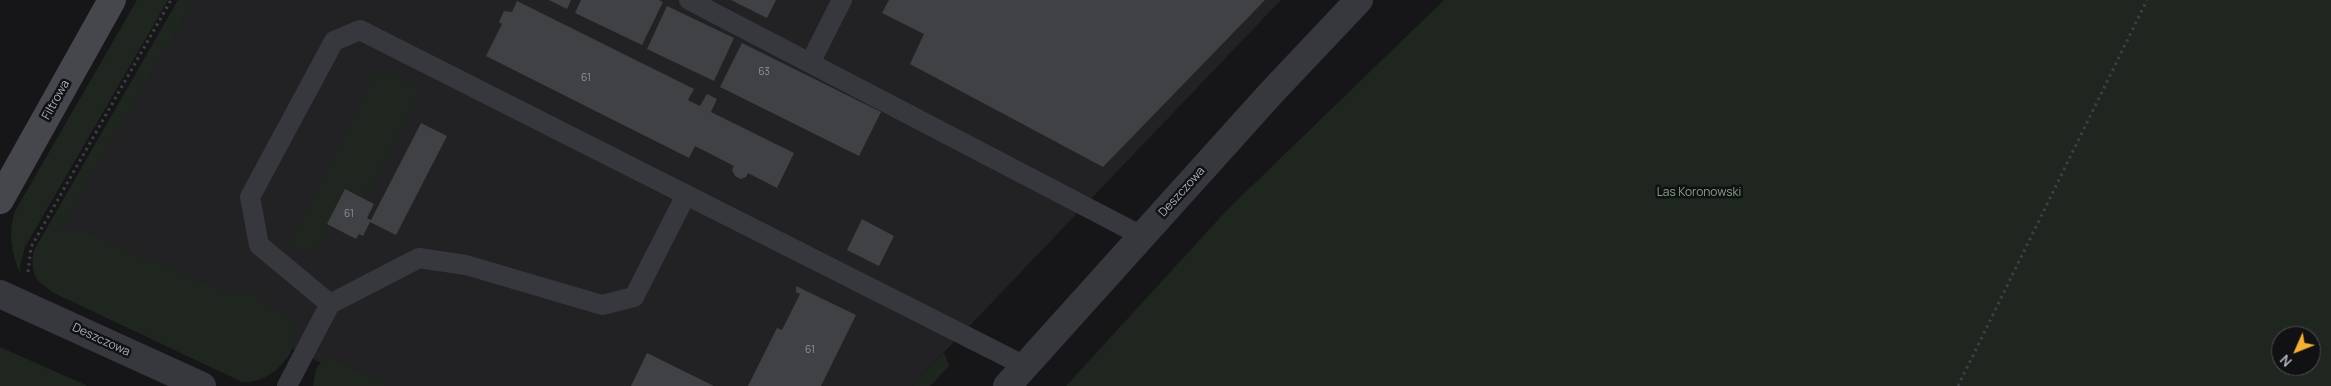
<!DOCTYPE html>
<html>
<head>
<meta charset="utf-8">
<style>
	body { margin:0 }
	#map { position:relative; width:2331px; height:386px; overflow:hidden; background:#161618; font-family:Manrope,sans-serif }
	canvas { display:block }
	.north { position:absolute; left:2271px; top:326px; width:50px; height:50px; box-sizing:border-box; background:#111113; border:1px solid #4d4f55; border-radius:50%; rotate:226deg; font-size:14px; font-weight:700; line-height:20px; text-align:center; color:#a8adb8 }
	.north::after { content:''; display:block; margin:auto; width:18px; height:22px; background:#f2b134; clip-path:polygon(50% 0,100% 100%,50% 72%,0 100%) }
</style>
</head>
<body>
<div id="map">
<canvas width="2331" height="386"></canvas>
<div class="north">N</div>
</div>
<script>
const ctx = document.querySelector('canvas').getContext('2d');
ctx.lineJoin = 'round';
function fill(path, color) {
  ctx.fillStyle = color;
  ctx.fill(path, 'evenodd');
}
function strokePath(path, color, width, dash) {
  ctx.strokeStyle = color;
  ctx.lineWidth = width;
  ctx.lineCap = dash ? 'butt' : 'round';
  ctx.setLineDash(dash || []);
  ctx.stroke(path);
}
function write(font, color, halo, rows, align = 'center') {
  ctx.font = font + ' Manrope,sans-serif';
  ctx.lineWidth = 5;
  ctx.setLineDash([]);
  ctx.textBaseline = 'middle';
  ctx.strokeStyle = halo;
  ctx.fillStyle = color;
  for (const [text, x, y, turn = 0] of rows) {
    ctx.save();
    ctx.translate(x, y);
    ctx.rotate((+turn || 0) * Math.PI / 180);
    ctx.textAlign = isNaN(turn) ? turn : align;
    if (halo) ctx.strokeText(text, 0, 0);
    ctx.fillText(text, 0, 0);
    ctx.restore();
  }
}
fill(new Path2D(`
	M194,0H1281L912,386H368L57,232Z`), '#222225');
fill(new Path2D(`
	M137,0H168L25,247L20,266L21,274C11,254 8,232 15,211Z
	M178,0H194L58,232H86L233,296L240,287L293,320C305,350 271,385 242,382L56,294C35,281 31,276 33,252Z
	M1444,0H2331V386H1066L1227,210ZM2281,336H2311V366H2281Z
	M379,73L393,75L417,87L419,94L372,189L366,187L361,197L345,189L315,251C305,251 293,253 290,242L375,75Z
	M0,347L88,386H0Z
	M944,353L949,366L930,386H912Z
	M325,357H328L387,386H313L316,369Z`), '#1e261f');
fill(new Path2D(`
	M549,0H571L567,9Z
	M581,0H659L663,2L642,45L575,13Z
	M731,0H776L767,18Z
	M889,0H1265L1103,167L910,64L924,34L882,13Z
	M517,1L694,89L688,100L700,106L707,94L717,99L711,112L794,153L777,188L748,173L746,177L741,179L735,176L732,170L734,166L695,146L689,158L486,56L502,24L499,22L504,11L512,12Z
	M667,6L734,38L714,81L647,49Z
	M742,43L881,112L859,156L720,87Z
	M421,123L447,136L396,235L370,222L363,236L359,234L356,239L327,224L345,189L374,204L367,218L371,220Z
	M862,219L894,236L879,266L847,250Z
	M796,286L856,315L821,386H748L777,328L782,330L800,294L796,292Z
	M647,353L714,386H631Z`), '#404145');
strokePath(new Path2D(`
	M28,272L31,247L171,0
	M1958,386L2147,0`), '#3d3f44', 3, [2.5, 4]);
strokePath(new Path2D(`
	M689,0L1142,236
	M810,63L842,0
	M330,304L419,258L466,265L602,305L634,297L686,195
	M287,386L330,304L259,245L250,197L334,41L360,30L1025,366`), '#37383d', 20);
strokePath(new Path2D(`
	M0,294L202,386
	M1007,386L1272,92L1359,0`), '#37383d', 28);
strokePath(new Path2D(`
	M0,200L112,0`), '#45474d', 28);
write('10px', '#8e929b', null, [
	["63",764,72],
	["61",586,78],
	["61",349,214],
	["61",810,350]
]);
write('12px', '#a8adb8', '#111113', [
	["Filtrowa",56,100,-61],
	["Deszczowa",1182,192,-48],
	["Deszczowa",101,340,25]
]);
write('12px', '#7fa381', '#111113', [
	["Las Koronowski",1699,193]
]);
</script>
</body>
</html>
